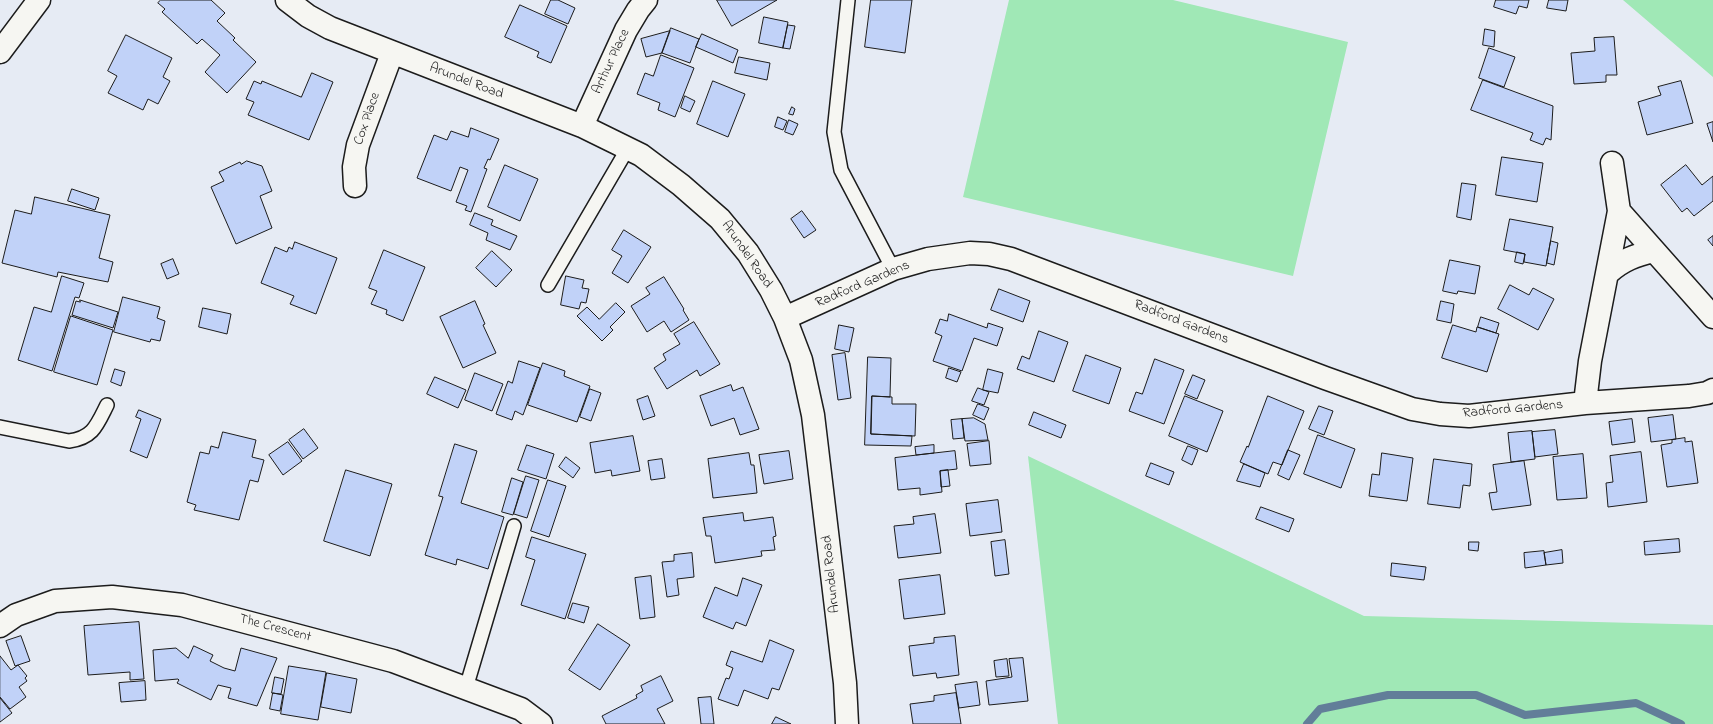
<!DOCTYPE html>
<html>
<head>
<meta charset="utf-8">
<style>
	body { margin:0 }
	canvas { display:block; background:#e6ebf4 }
</style>
</head>
<body>
<canvas width="1713" height="724"></canvas>
<script>
const ctx = document.querySelector('canvas').getContext('2d');
ctx.lineJoin = 'round';
function fill(path, color) {
  ctx.fillStyle = color;
  ctx.fill(path, 'evenodd');
}
function strokePath(path, color, width, dash) {
  ctx.strokeStyle = color;
  ctx.lineWidth = width;
  ctx.lineCap = dash ? 'butt' : 'round';
  ctx.setLineDash(dash || []);
  ctx.stroke(path);
}
function write(font, color, halo, rows, align = 'center') {
  ctx.font = font + ' "Indie Flower",sans-serif';
  ctx.lineWidth = 3;
  ctx.setLineDash([]);
  ctx.textBaseline = 'middle';
  ctx.strokeStyle = halo;
  ctx.fillStyle = color;
  for (const [text, x, y, turn = 0] of rows) {
    ctx.save();
    ctx.translate(x, y);
    ctx.rotate((+turn || 0) * Math.PI / 180);
    ctx.textAlign = isNaN(turn) ? turn : align;
    if (halo) ctx.strokeText(text, 0, 0);
    ctx.fillText(text, 0, 0);
    ctx.restore();
  }
}
fill(new Path2D(`
	M1009,0H1173L1348,42L1293,276L963,197Z
	M1623,0H1713V77Z
	M1028,456L1364,616L1713,625V724H1058Z`), '#a0e8b6');
strokePath(new Path2D(`
	M1307,724L1320,709L1388,695H1476L1525,715L1636,703L1681,724`), '#627e99', 8);
const building = new Path2D(`
	M161,0H211L225,13L217,21L235,38L233,40L256,62L227,93L205,72L220,55L202,39L197,44L162,12L165,9L158,3Z
	M551,0H558L575,8L568,24L545,14Z
	M717,0H777L732,26Z
	M871,0H912L905,53L865,47Z
	M1496,0H1529L1527,8L1519,6L1516,14L1494,7Z
	M1549,0H1568L1566,11L1547,8Z
	M520,5L567,26L551,63L537,57L539,52L505,37Z
	M764,17L788,22L783,48L759,43Z
	M788,25L795,26L790,49L783,48Z
	M671,28L699,39L690,63L662,53Z
	M1485,29L1495,31L1494,47L1483,45Z
	M670,31L662,53L646,57L641,39Z
	M702,34L738,50L733,63L696,47Z
	M126,35L172,58L163,77L170,81L158,104L148,99L143,110L108,93L117,76L108,71Z
	M1614,37L1617,75H1606V82L1574,84L1571,53L1595,51L1594,38Z
	M1489,48L1515,57L1504,87L1479,78Z
	M661,55L694,68L675,117L658,110L660,103L637,94L645,73L653,76Z
	M739,57L770,63L767,80L735,73Z
	M312,73L333,82L309,140L248,115L254,102L246,99L254,81L261,84L262,81L301,97Z
	M1483,80L1553,106L1551,140L1546,138L1543,145L1530,140L1533,133L1471,110Z
	M713,81L745,94L728,137L697,124Z
	M1681,81L1693,123L1647,135L1638,102L1661,95L1658,87Z
	M685,96L695,101L690,112L681,108Z
	M792,107L795,109L793,115L789,114Z
	M778,117L787,121L783,130L775,127Z
	M789,120L798,124L793,135L785,132Z
	M1713,122V142L1707,124Z
	M471,128L499,139L490,160L488,159L484,168L487,169L471,212L465,210L467,206L456,202L468,170L460,167L451,191L417,178L434,135L447,140L451,131L468,137Z
	M1502,157L1543,163L1537,202L1496,195Z
	M247,161L262,166L272,191L260,196L272,228L236,244L211,187L224,181L219,172L240,162L241,164Z
	M505,165L538,179L520,221L488,207Z
	M1686,165L1702,185L1713,176V201L1694,216L1687,208L1682,212L1661,185Z
	M1462,183L1476,185L1471,220L1457,217Z
	M72,189L99,198L95,210L68,201Z
	M35,197L110,215L99,258L113,262L108,282L58,272L57,277L2,263L15,210L31,214Z
	M802,211L816,230L804,238L791,219Z
	M475,213L493,220L491,225L517,236L510,250L486,240L488,233L470,225Z
	M1510,219L1553,227L1546,266L1524,262L1525,254L1504,250Z
	M624,230L651,247L628,283L612,273L622,256L612,250Z
	M1713,236V246L1708,240Z
	M1551,241L1558,243L1554,265L1547,263Z
	M295,242L337,258L316,314L290,304L294,296L261,283L275,247L287,252L289,247L292,249Z
	M384,250L425,267L403,321L386,314L387,310L371,304L377,291L369,288Z
	M492,251L512,270L496,287L476,268Z
	M1517,252L1525,254L1523,264L1515,262Z
	M173,259L179,274L167,279L161,264Z
	M1450,260L1480,266L1475,294L1458,291L1457,294L1443,291Z
	M62,276L84,283L79,298L75,297L52,371L18,360L34,307L51,312Z
	M566,276L584,280L582,288L589,289L586,303L581,302L579,309L561,305Z
	M664,277L684,309L683,310L689,320L671,332L664,321L647,332L631,306L650,294L646,288Z
	M1510,285L1529,295L1533,288L1554,299L1538,330L1498,309Z
	M999,289L1030,301L1023,322L991,310Z
	M123,297L160,307L157,318L165,321L160,341L151,339L150,342L114,332Z
	M80,300L118,312L113,328L72,315L76,301L80,302Z
	M475,301L485,324L483,325L496,353L463,368L440,317Z
	M1441,301L1454,304L1451,323L1437,320Z
	M616,303L625,312L610,327L613,330L602,341L577,316L587,307L599,319Z
	M203,308L231,314L227,334L199,327Z
	M949,314L987,328L988,323L1003,328L997,346L974,338L962,371L933,361L942,336L935,333L940,319L947,321Z
	M71,316L113,330L97,385L54,372Z
	M1481,317L1499,323L1496,333L1478,327Z
	M694,322L720,364L700,376L697,370L667,389L654,368L666,360L663,354L680,344L674,334Z
	M839,325L854,328L849,352L835,349Z
	M1453,325L1476,332L1477,327L1499,334L1487,372L1442,358Z
	M1039,331L1068,342L1054,382L1017,369L1022,356L1029,359Z
	M845,353L851,398L838,400L832,355Z
	M1086,355L1121,368L1109,404L1073,391Z
	M868,357L891,358L890,397L872,396L871,434L912,436L911,446L865,445Z
	M1155,359L1184,370L1164,424L1129,411L1136,392L1142,394Z
	M519,361L540,368L523,415L515,411L512,420L496,414L508,381L512,383Z
	M543,363L565,371L564,376L590,386L577,422L528,405Z
	M949,368L961,372L957,382L946,378Z
	M115,369L125,372L121,386L111,382Z
	M988,369L1003,373L998,393L983,390Z
	M475,373L503,384L492,411L465,400Z
	M1193,375L1205,380L1197,399L1185,394Z
	M435,377L466,390L458,408L427,394Z
	M731,385L733,391L743,387L759,429L740,435L734,418L711,426L700,396Z
	M978,388L989,392L984,405L972,401Z
	M590,389L601,393L591,421L580,417Z
	M648,396L655,416L643,420L637,400Z
	M872,396L892,397V404H916L915,436L871,434Z
	M1185,396L1223,411L1207,452L1169,436Z
	M1268,396L1304,411L1282,465L1273,462L1268,474L1240,462L1247,446L1248,447Z
	M978,404L989,408L984,420L973,415Z
	M1319,406L1333,411L1324,435L1309,429Z
	M139,410L161,419L147,458L130,451L141,419L136,417Z
	M1034,412L1066,425L1061,438L1029,425Z
	M1673,415L1676,439L1651,442L1648,418Z
	M974,418L985,424L988,440L965,441L962,419Z
	M962,419L964,438L953,439L951,420Z
	M1632,419L1635,442L1612,445L1609,422Z
	M304,429L318,448L303,459L289,440Z
	M1555,430L1558,454L1535,457L1532,432Z
	M1532,431L1535,459L1511,462L1508,433Z
	M223,432L256,440L252,457L264,460L258,482L250,480L239,520L194,510L196,505L187,502L200,452L209,454L211,446L218,448Z
	M1318,435L1355,449L1341,488L1304,474Z
	M633,436L640,471L612,476L611,470L595,473L590,443Z
	M1685,438V442L1692,441L1698,483L1667,487L1661,445L1672,443V440Z
	M989,441L991,464L970,466L967,444Z
	M288,442L302,461L283,475L269,455Z
	M455,444L477,451L461,503L504,517L488,569L457,559L456,565L425,555L443,497L439,496Z
	M527,445L554,454L546,479L518,470Z
	M934,445V453L916,455L915,447Z
	M1188,446L1198,450L1192,465L1182,460Z
	M1288,450L1300,455L1289,480L1278,475Z
	M789,451L793,479L764,484L759,455Z
	M955,451L957,469L940,471L942,492L920,495V488L898,490L895,458Z
	M1641,452L1647,502L1608,507L1606,483L1613,482L1610,456Z
	M749,453L751,465H754L757,493L713,498L708,459Z
	M1382,453L1413,458L1407,501L1369,496L1372,474L1379,475Z
	M1583,454L1587,498L1557,500L1553,457Z
	M566,457L580,468L573,478L559,467Z
	M662,459L665,478L651,480L648,461Z
	M1434,459L1472,464L1470,486L1463,485L1460,508L1428,504Z
	M1524,461L1531,505L1492,510L1489,493L1497,492L1493,465Z
	M1151,463L1174,472L1169,485L1146,476Z
	M1244,464L1265,473L1260,487L1237,481Z
	M346,470L392,484L370,556L324,541Z
	M948,470L950,486L941,487L940,471Z
	M526,476L539,480L527,518L514,514Z
	M512,478L523,482L513,515L502,512Z
	M548,480L566,486L549,537L531,531Z
	M998,500L1002,532L970,536L966,504Z
	M1261,507L1294,519L1289,532L1256,519Z
	M743,513L744,521L773,517L776,536L773,537L775,550L761,551L762,556L715,563L711,536H706L703,518Z
	M935,514L941,553L898,558L894,526L914,524L913,517Z
	M532,537L586,554L565,619L521,605L535,560L526,557Z
	M1679,539L1680,552L1645,555L1644,542Z
	M1005,540L1009,574L995,576L991,542Z
	M1469,542H1479L1478,551L1469,550Z
	M1562,550L1563,563L1546,565L1544,553Z
	M1544,551L1546,565L1525,568L1524,553Z
	M692,553L694,577L677,579L679,595L667,597L662,562L674,561V555Z
	M1392,563L1426,567L1424,580L1391,576Z
	M940,575L945,614L904,619L899,580Z
	M651,576L655,617L640,619L635,578Z
	M743,578L762,585L746,626L736,622L733,629L703,617L715,587L737,596Z
	M573,603L589,607L584,623L568,618Z
	M139,622L144,679L130,680V672L88,675L84,626Z
	M598,624L630,645L600,690L569,670Z
	M21,636L30,661L15,666L6,641Z
	M955,636L959,675L937,678L936,673L913,676L909,646L934,643V638Z
	M770,640L794,650L779,690L772,688L768,699L744,690L738,706L718,699L726,678L729,679L733,668L726,665L731,651L762,662Z
	M194,646L213,655L210,661L224,668L235,671L241,648L277,658L257,706L228,698L231,688L218,685L211,700L177,683L179,680L178,679L155,681L153,650L176,648L188,658Z
	M0,656L11,670L18,665L27,676L25,678L27,681L19,687L26,697L10,709L0,697Z
	M1023,658L1028,701L989,705L986,681L1012,677L1009,659Z
	M1007,659L1009,676L996,677L994,661Z
	M289,666L326,672L318,720L281,714Z
	M327,673L357,679L351,713L321,707Z
	M661,676L673,701L657,709L665,724H606L602,716L637,698L636,695L643,691L641,686Z
	M275,677L284,679L281,694L272,693Z
	M145,681L146,700L121,702L119,683Z
	M977,682L980,705L959,708L955,685Z
	M273,693L283,695L280,711L270,709Z
	M956,693L961,724H913L910,704L934,701V696Z
	M711,697L714,724H701L698,698Z
	M0,698L12,713L0,722Z
	M776,717L791,724H772Z`);
fill(building, '#c1d2f8');
strokePath(building, '#1c1c1c', 1);
const lane = new Path2D(`
	M848,0L834,132L841,170L893,269
	M548,285L628,148
	M0,427L69,441C93,438 97,425 107,405
	M466,688L514,526`);
const street = new Path2D(`
	M287,0L308,16L330,28L582,126L641,155L681,185L720,219L748,253L771,290L785,318L801,360L813,415L845,683L847,724
	M0,52L39,0
	M582,126L626,30L638,10L646,0
	M355,186L354,167L358,145L392,53
	M1619,211L1713,317
	M1608,273C1622,260 1636,255 1654,251
	M785,318L893,269L928,259L970,253L989,254L1011,259L1325,378L1412,409L1440,414L1469,416L1585,403L1689,396L1707,393L1713,390
	M1585,403L1590,361L1619,211L1612,163
	M0,626L16,615L55,601L112,597L182,605L393,661L521,709L541,724`);
strokePath(lane, '#1c1c1c', 16);
strokePath(street, '#1c1c1c', 25);
strokePath(lane, '#f6f6f2', 13);
strokePath(street, '#f6f6f2', 22);
write('14px', '#1c1c1c', '#f6f6f2', [
	["Arthur Place",612,62,-65],
	["Arundel Road",466,82,21],
	["Cox Place",368,119,-71],
	["Arundel Road",746,255,55],
	["Radford Gardens",863,285,-23],
	["Radford Gardens",1181,323,21],
	["Radford Gardens",1513,410,-5],
	["Arundel Road",832,574,-96],
	["The Crescent",275,629,15]
]);
</script>
</body>
</html>
